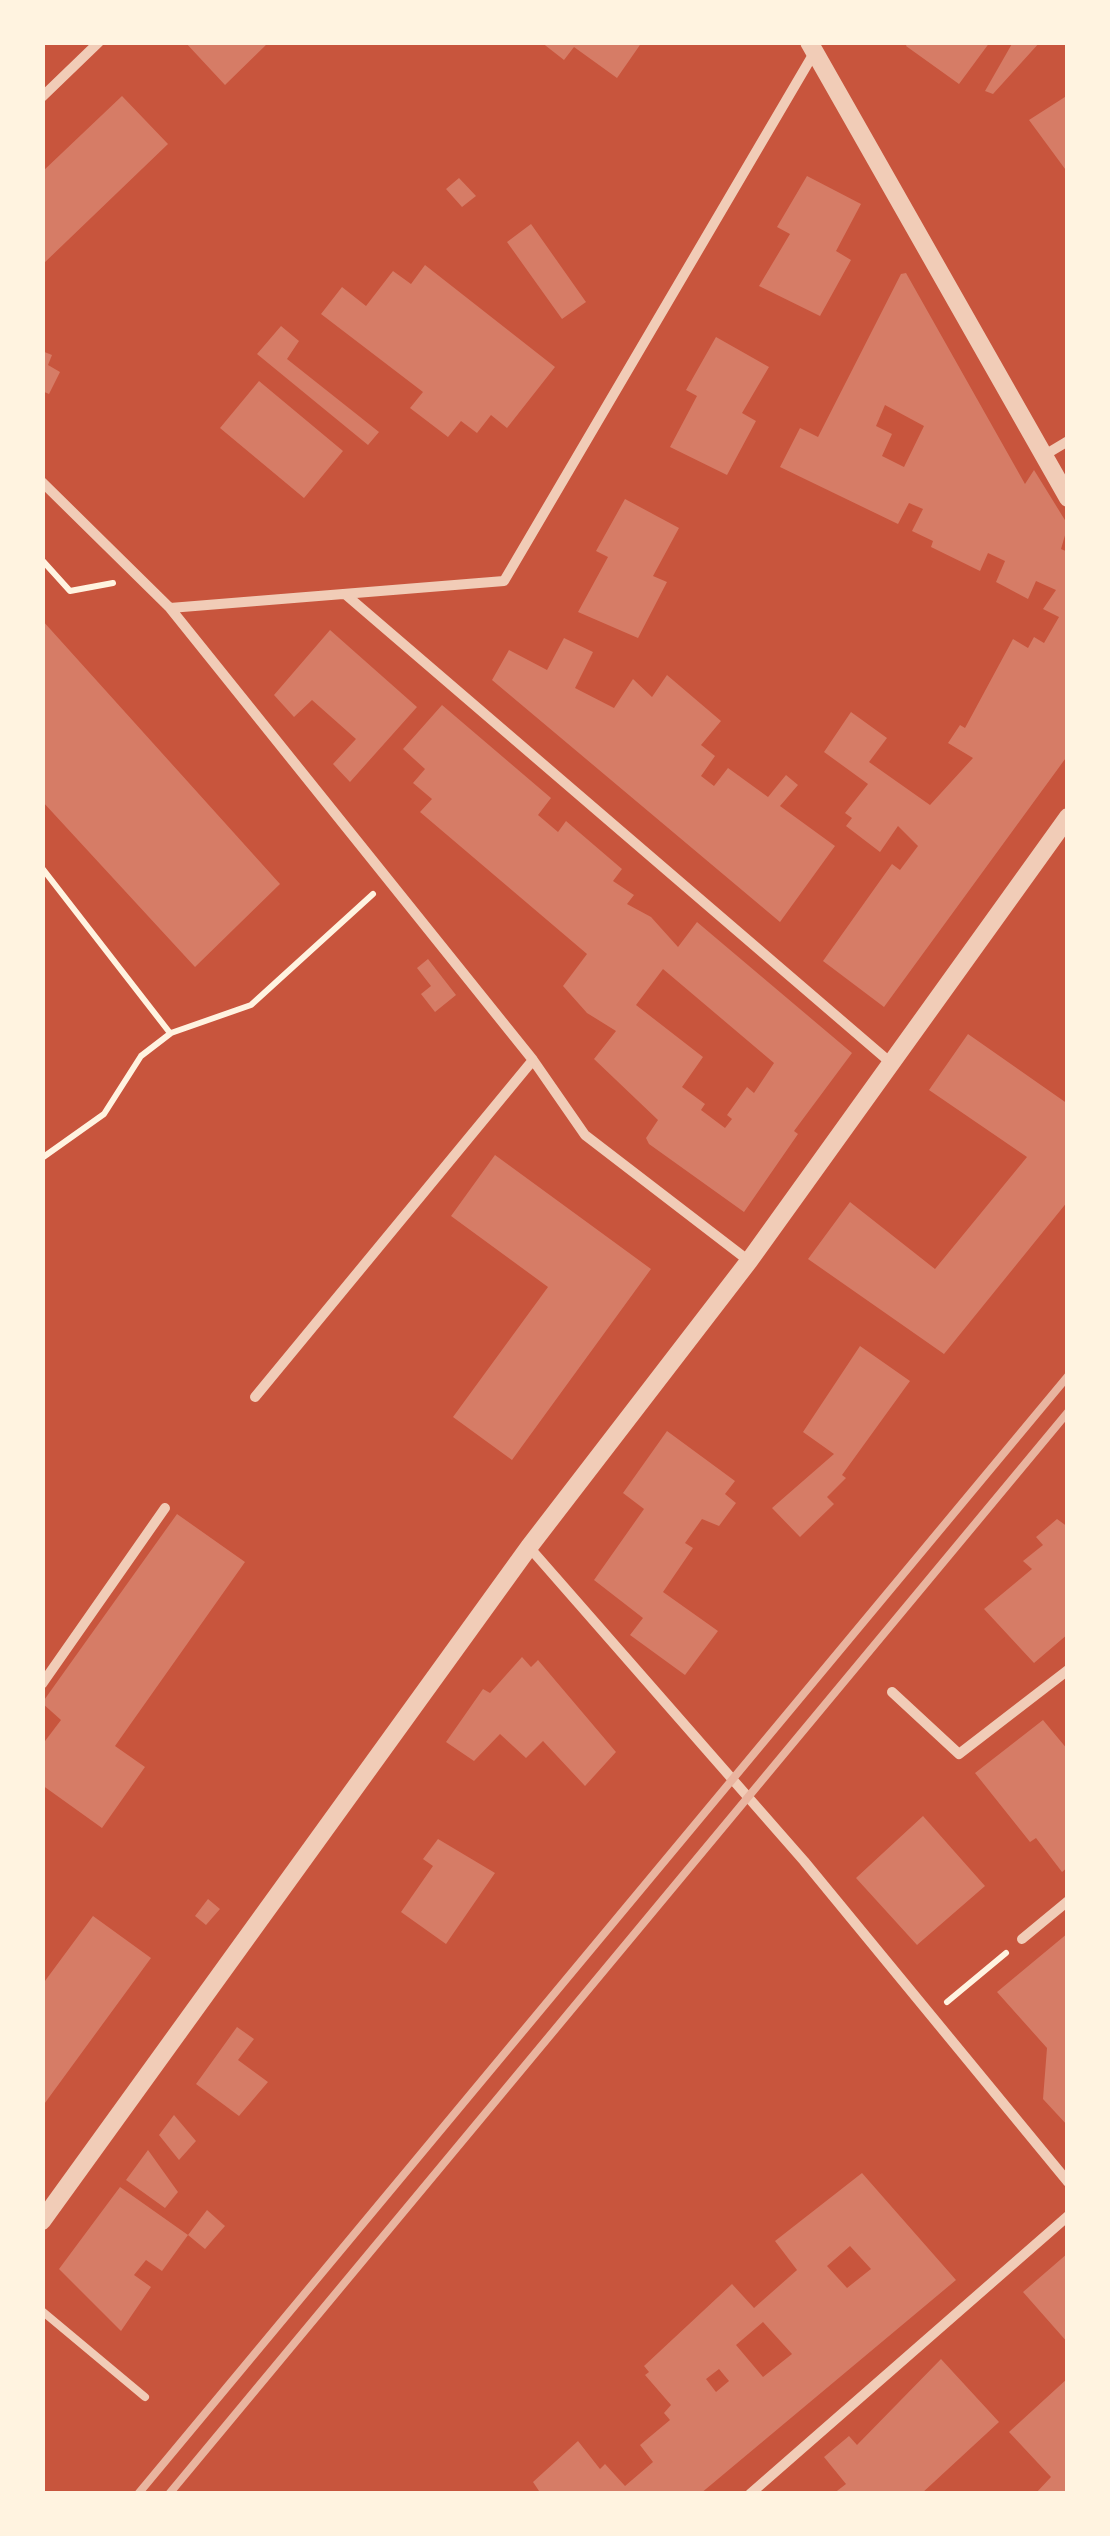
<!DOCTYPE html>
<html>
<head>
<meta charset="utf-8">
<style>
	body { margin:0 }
	#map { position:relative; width:1110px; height:2536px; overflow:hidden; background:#c8553d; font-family:Figtree,sans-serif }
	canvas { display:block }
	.frame { position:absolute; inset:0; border:45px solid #fff3e0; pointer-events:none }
</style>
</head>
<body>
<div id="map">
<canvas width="1110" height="2536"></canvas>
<div class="frame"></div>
</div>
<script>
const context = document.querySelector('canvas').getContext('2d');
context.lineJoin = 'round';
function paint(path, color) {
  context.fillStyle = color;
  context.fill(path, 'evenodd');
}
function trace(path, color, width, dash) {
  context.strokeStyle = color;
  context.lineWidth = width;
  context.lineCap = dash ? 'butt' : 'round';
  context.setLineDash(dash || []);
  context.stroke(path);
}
const building = new Path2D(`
	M185 42H269L225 85Z
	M541 42H642L617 78 574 47 564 60Z
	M908 42H990L959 84 906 46Z
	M1013 42H1040L993 94 985 91Z
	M1068 95V173L1029 120Z
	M122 96 168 144 42 265V172Z
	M807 176 861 204 836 251 851 260 820 316 759 286 790 234 777 227Z
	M459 178 476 196 462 207 446 189Z
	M531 224 586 302 562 319 507 242Z
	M425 265 555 367 507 428 491 415 477 433 461 421 448 437 410 408 423 392 321 314 342 287 366 306 393 271 411 284Z
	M906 273 1025 484 1034 470 1068 525 1061 549 1068 552V755L884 1007 823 961 892 864 900 870 918 846 898 826 880 852 846 826 852 818 845 813 868 784 824 752 851 712 887 738 869 762 930 805 973 758 948 743 960 725 965 728 1013 639 1028 648 1034 637 1044 643 1059 617 1043 609 1056 590 1036 581 1028 599 996 582 1005 561 988 553 980 571 931 547 933 541 912 531 923 509 909 503 898 524 780 467 800 428 818 437 901 274ZM885 405 924 426 904 467 882 456 892 434 876 426Z
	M281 326 299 341 287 359 379 432 368 445 257 354Z
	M716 337 769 367 742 413 756 421 727 475 670 447 697 396 686 390Z
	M42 351 52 355 48 365 60 372 49 394 42 391Z
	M259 381 343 451 304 498 220 428Z
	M625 499 679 528 653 576 667 582 638 638 578 612 608 557 596 551Z
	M42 620 280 884 195 967 42 801Z
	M330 630 417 707 350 782 333 764 356 739 312 700 294 717 274 695Z
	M564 638 593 652 575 688 614 708 633 679 652 697 667 675 721 721 701 745 715 756 701 776 714 786 728 768 768 797 786 775 798 785 780 806 835 846 780 922 492 680 509 650 547 670Z
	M442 705 551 798 538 815 558 832 566 821 622 869 613 881 634 895 627 904 651 917 678 947 697 922 852 1053 794 1131 798 1134 744 1212 649 1144 646 1138 658 1120 594 1059 616 1031 587 1013 563 986 587 954 420 812 432 799 413 783 425 769 403 749ZM663 969 774 1063 754 1093 747 1087 727 1115 732 1119 725 1128 701 1110 705 1104 682 1087 703 1057 636 1005Z
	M428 959 456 995 435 1012 421 994 431 986 417 968Z
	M968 1034 1068 1104V1201L944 1354 808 1259 850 1202 935 1269 1027 1157 929 1090Z
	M495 1155 651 1269 512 1460 453 1417 548 1287 451 1216Z
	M860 1346 910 1381 842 1475 846 1478 827 1497 834 1504 800 1537 772 1508 834 1454 803 1432Z
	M667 1431 735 1481 725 1494 736 1503 719 1526 702 1519 685 1543 693 1548 663 1592 718 1631 685 1675 630 1635 643 1618 594 1580 644 1509 623 1493Z
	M177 1514 245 1562 115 1746 145 1767 102 1828 42 1785V1745L61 1720 42 1703Z
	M1057 1519 1068 1527V1634L1034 1663 984 1609 1032 1569 1023 1561 1043 1545 1036 1537Z
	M522 1657 531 1667 538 1660 616 1752 585 1786 543 1741 526 1758 500 1734 474 1761 446 1742 483 1689 490 1693Z
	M1043 1720 1068 1750V1867L1062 1872 1036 1838 1030 1842 975 1773Z
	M923 1816 985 1886 917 1945 856 1878Z
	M438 1839 495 1873 446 1944 401 1912 433 1866 423 1859Z
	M208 1899 220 1909 206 1925 195 1916Z
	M93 1916 151 1958 42 2107V1985Z
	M1068 1933V2126L1043 2099 1047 2048 997 1992Z
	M237 2027 254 2039 238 2060 268 2082 239 2116 196 2084Z
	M174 2115 196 2141 179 2160 159 2135Z
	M148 2150 178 2192 165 2208 126 2180Z
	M862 2173 956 2280 700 2494H541L533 2482 578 2441 600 2469 605 2464 625 2486 653 2462 640 2445 670 2420 664 2413 671 2405 645 2375 649 2372 644 2366 732 2284 754 2308 797 2270 775 2241ZM850 2246 871 2269 847 2288 827 2266ZM763 2322 792 2354 763 2377 736 2345ZM719 2369 729 2381 716 2392 706 2379Z
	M120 2187 188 2235 162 2271 146 2260 134 2275 151 2287 121 2331 59 2269Z
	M207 2210 225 2226 205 2249 188 2235Z
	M1068 2253V2343L1023 2292Z
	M941 2359 999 2422 921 2494H833L846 2484 824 2457 849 2436 857 2445Z
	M1068 2378V2494H1035L1051 2477 1009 2432Z`);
const path = new Path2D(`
	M42 560 70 591 113 583
	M42 868 170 1033
	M42 1158 104 1114 141 1056 171 1033 251 1005 373 894
	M947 2002 1006 1953`);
const service = new Path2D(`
	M42 2311 145 2397`);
const minor = new Path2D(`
	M42 97 99 42
	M1043 456 1068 441
	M42 482 170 608 533 1060 585 1135 749 1261
	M345 594 891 1063
	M170 608 504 581 814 53
	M255 1397 533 1060
	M529 1547 804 1861 1068 2182
	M42 1684 165 1508
	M892 1692 959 1754 1068 1670
	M1022 1939 1068 1901
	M750 2494 1068 2216`);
const tertiary = new Path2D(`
	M809 42 1068 498
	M42 2221 529 1547 749 1261 1068 817`);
const rail = new Path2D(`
	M138 2494 1068 1376
	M169 2494 1068 1412`);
paint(building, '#d67c66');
trace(path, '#fff3e0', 6);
trace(service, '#f1ccb7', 8);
trace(minor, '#f1ccb7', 10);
trace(tertiary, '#f1ccb7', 18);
trace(rail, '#e9b49f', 8);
</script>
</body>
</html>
